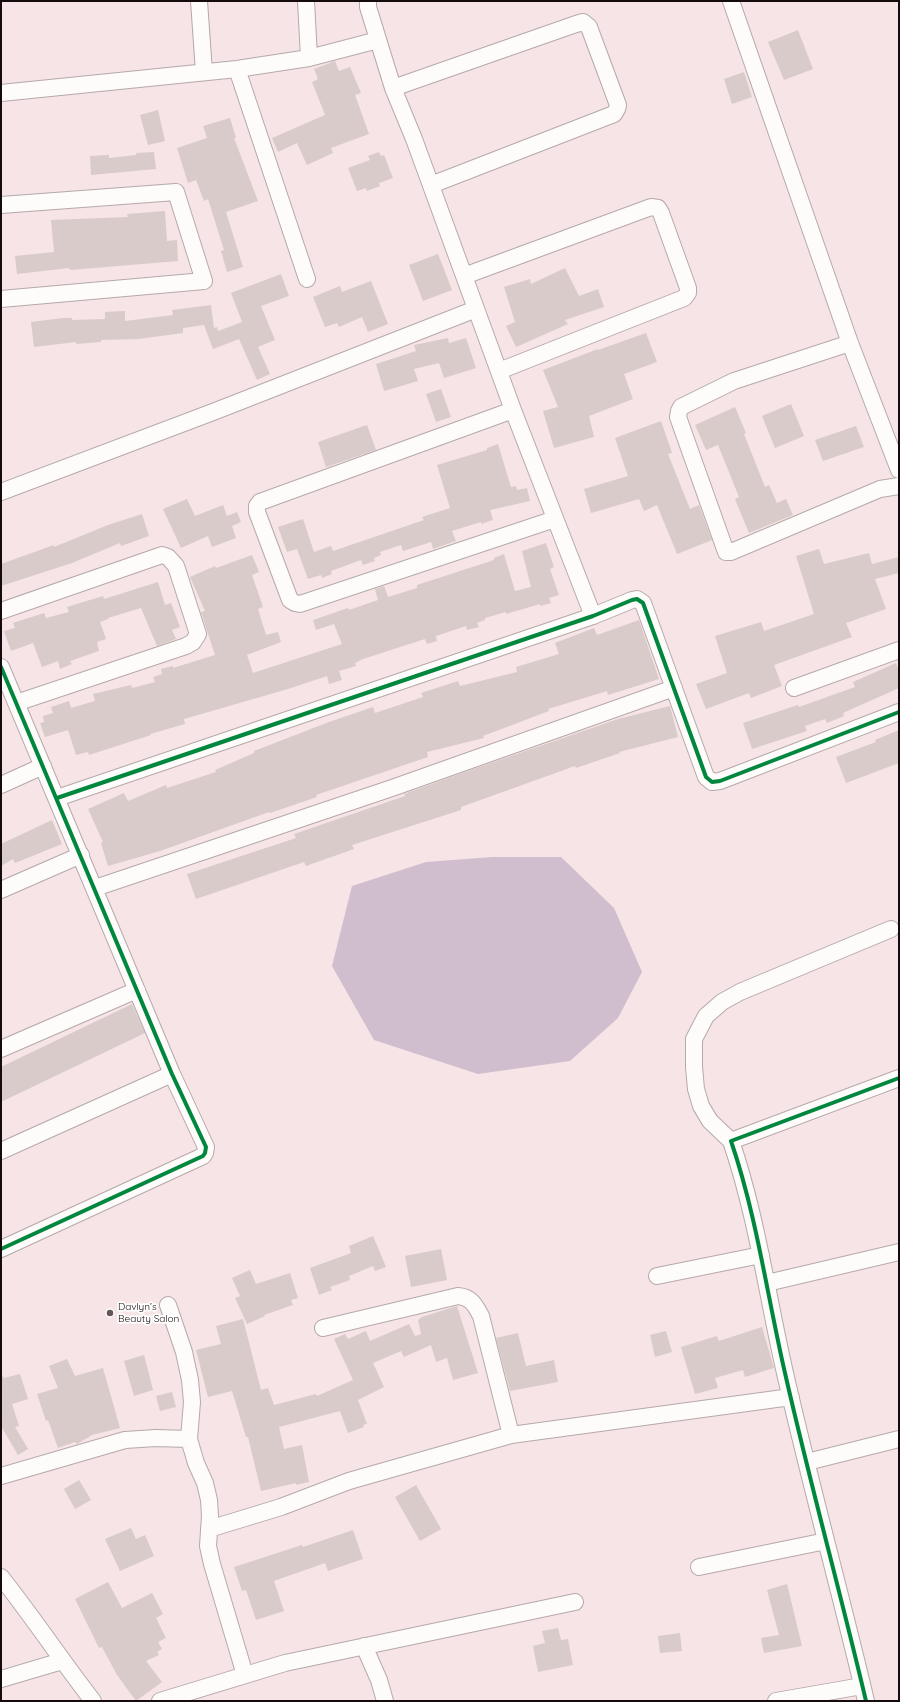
<!DOCTYPE html>
<html>
<head>
<meta charset="utf-8">
<style>
	body { margin:0 }
	#map { position:relative; width:900px; height:1702px; overflow:hidden; background:#f6e4e6; font-family:Quicksand,sans-serif }
	canvas { display:block }
	.frame { position:absolute; inset:0; border:2px solid #150a0c; pointer-events:none }
</style>
</head>
<body>
<div id="map">
<canvas width="900" height="1702"></canvas>
<div class="frame"></div>
</div>
<script>
const context = document.querySelector('canvas').getContext('2d');
context.lineJoin = 'round';
function paint(path, color) {
  context.fillStyle = color;
  context.fill(path, 'evenodd');
}
function trace(path, color, width, dash) {
  context.strokeStyle = color;
  context.lineWidth = width;
  context.lineCap = dash ? 'butt' : 'round';
  context.setLineDash(dash || []);
  context.stroke(path);
}
function write(font, color, halo, rows, align = 'center') {
  context.font = font + ' Quicksand,sans-serif';
  context.lineWidth = 3.5;
  context.setLineDash([]);
  context.textBaseline = 'middle';
  context.strokeStyle = halo;
  context.fillStyle = color;
  for (const [text, x, y, turn = 0] of rows) {
    context.save();
    context.translate(x, y);
    context.rotate((+turn || 0) * Math.PI / 180);
    context.textAlign = isNaN(turn) ? turn : align;
    if (halo) context.strokeText(text, 0, 0);
    context.fillText(text, 0, 0);
    context.restore();
  }
}
const water = new Path2D(`
	M493 857H561L614 908 642 972 618 1018 570 1061 478 1074 374 1040 332 966 352 886 426 862Z`);
const building = new Path2D(`
	M798 30 813 69 784 80 768 42Z
	M335 61 339 71 350 67 361 93 355 95 369 134 331 148 333 153 307 165 297 143 278 152 272 138 325 115 312 82 318 79 314 69Z
	M744 72 752 97 732 104 724 79Z
	M158 110 165 141 148 145 140 115Z
	M230 118 236 138H234L258 201 226 212 243 267 227 272 221 251 224 250 208 199 204 201 196 180 188 183 177 148 207 138 203 126Z
	M154 152 156 169 91 175 90 156 109 155V158L136 155V153Z
	M379 152 381 156 384 155 393 178 379 183 380 186 367 191 366 188 357 191 348 168 370 160 368 156Z
	M165 211 167 241 177 240 178 261 70 270 69 268 17 274 15 256 54 252 51 220 128 217 127 214Z
	M438 254 452 290 423 301 409 265Z
	M565 268 579 296 598 289 604 307 565 320 568 324 516 347 506 326 515 322 504 287 530 279 531 284Z
	M281 274 289 296 261 306 275 340 258 347 270 374 257 380 239 339 213 349 204 325 183 328V333L139 339 101 340V342L76 344V342L34 347 31 322 63 318H72V320L105 319V312L125 311V321L173 315 172 310 211 305 214 328 217 327 218 331 242 322 231 293Z
	M371 281 388 324 368 332 362 317 339 327 337 323 325 327 313 297 340 286 342 292Z
	M646 333 657 362 624 374 633 399 589 416 594 437 554 448 543 411 558 407 543 370 598 349V350Z
	M448 338 449 343 466 338 476 368 444 378 439 363 414 369 418 381 384 391 376 364 416 351 414 345Z
	M441 389 451 417 436 422 426 394Z
	M791 404 804 436 775 448 762 416Z
	M735 407 746 433 744 434 765 487 769 485 777 503 786 499 793 515 749 533 735 499 739 497 718 445 706 450 695 425Z
	M661 421 672 453 668 454 690 509 699 505 712 540 677 554 657 505 644 511 639 499 591 513 584 489 628 476 615 438Z
	M367 425 376 450 326 467 318 442Z
	M856 426 864 447 823 461 815 440Z
	M498 444 511 487 516 486 517 490 527 488 530 501 490 510 493 520 481 524V522L452 531 456 541 433 549 431 542 403 551 401 545 380 552 381 555 374 558 375 561 363 565 361 560 331 571 332 574 322 578 321 575 308 579 297 549 287 552 278 527 303 519 314 552 331 546 333 551 424 520 422 517 450 508 437 465 487 450V448Z
	M187 499 195 516 223 505 227 516 237 512 241 522 232 526 236 538 212 547 208 536 181 548 163 509Z
	M142 514 149 536 121 546 120 543 72 563 1 586V564L54 545V547L108 525Z
	M546 543 554 567 550 569 559 595 549 598 551 603 540 606V604L506 614V612L485 618V620L477 623 479 627 467 630 466 626 436 636 437 641 427 644 425 639 363 659 355 663 356 666 339 671 342 680 329 684 327 676 288 689 184 719 185 724 150 734 151 735 89 755 88 752 76 755 68 730 45 737 40 723 44 722 43 716 53 713 51 707 69 701 71 708 95 701 93 694 131 685 132 688 155 682 153 677 162 674 161 669 173 666V668L215 655 201 612 205 611 190 577 215 566 216 568 252 555 259 572 252 575 263 607 258 609 266 635 278 632 281 642 247 655 253 673 342 644 334 624 316 630 313 620 348 608 349 610 378 600 375 589 384 586 388 597 417 588V585L494 560V558L504 554 515 591 531 587 522 551Z
	M819 549 824 564 869 553 872 564 899 557V573L875 579 886 609 846 623 852 637 774 665 782 686 751 698 749 693 706 709 696 684 727 673 715 636 761 622 764 631 814 614 796 556Z
	M158 582 165 605 171 603 180 627 172 630 176 639 157 646 141 608 108 618V619L100 622 106 639 97 642 99 651 70 661 72 664 60 669 58 661 42 667 33 643 11 651 4 631 15 628 13 623 44 613 46 618 69 612 67 607 103 596 104 599Z
	M639 620 659 679 608 695 607 691 548 709 549 711 483 736 484 738 427 752 428 757 316 795 317 797 270 813 269 812 160 851 108 866 101 843 103 842 88 809 124 793 128 801 166 785 167 788 216 772 215 770 254 753V751L329 722 373 707 375 713 423 697 421 693 458 681 460 686 517 672 516 667 559 654 555 643 594 628 597 635Z
	M896 663 899 671V688L843 713 844 716 827 723 825 719 805 726 807 731 752 749 743 723 798 705 799 707 855 687 853 682Z
	M670 706 678 737 619 752 620 753 576 768 575 766 461 807V810L352 845 354 849 306 866 304 862 196 899 187 874 296 838 294 834 405 796 404 794 462 773 618 719Z
	M899 730V763L846 783 836 757 876 742 875 740Z
	M52 820 62 844 15 863 13 859 1 866V844Z
	M132 1004 145 1033 1 1102V1067Z
	M373 1236 386 1267 375 1271 373 1266 349 1276 350 1280 330 1287 332 1290 319 1295 310 1268 351 1253 349 1246Z
	M441 1249 447 1280 411 1287 405 1256Z
	M250 1270 256 1284 290 1273 298 1298 291 1300 293 1305 264 1315 265 1316 247 1324 235 1298 240 1296 232 1278Z
	M457 1306 478 1373 453 1380 447 1358 436 1362 431 1345 404 1357 401 1351 373 1363 384 1387 358 1400 367 1424 363 1425 364 1427 348 1433 340 1411 279 1427 284 1449 302 1445 309 1482 296 1485V1483L261 1491 248 1437H246L232 1391 208 1397 196 1350 221 1344 216 1326 243 1319 261 1390 268 1388 274 1405 316 1394 317 1396 353 1380 334 1339 345 1334 348 1339 366 1331 370 1341 409 1324 415 1336 421 1334 418 1320 422 1317Z
	M762 1327 774 1368 745 1377 743 1370 715 1378 718 1388 695 1394 681 1347 717 1336 719 1341Z
	M666 1331 672 1352 655 1357 650 1335Z
	M518 1333 526 1366 554 1360 558 1382 510 1391 496 1338Z
	M144 1355 153 1390 134 1396 124 1361Z
	M67 1359 75 1376 103 1368 120 1428 92 1435 77 1444 75 1442 58 1448 48 1420 46 1421 37 1394 58 1388 49 1366Z
	M20 1374 28 1399 12 1404 19 1426 15 1427 28 1449 18 1455 1 1426V1377L3 1376 7 1387 4 1378Z
	M172 1392 176 1407 160 1411 156 1396Z
	M79 1480 91 1500 75 1509 64 1489Z
	M416 1485 441 1529 420 1541 395 1497Z
	M131 1528 136 1539 145 1535 154 1556 120 1571 105 1539Z
	M353 1530 363 1559 328 1571 325 1563 274 1581 284 1611 256 1620 246 1590 242 1591 234 1567 302 1545 303 1547Z
	M108 1582 122 1608 152 1593 163 1614 156 1618 166 1638 158 1642 162 1649 157 1652 159 1655 146 1661 162 1682 136 1701 117 1675 102 1647 99 1648 75 1599Z
	M787 1584 802 1646 764 1653 761 1638 779 1635 767 1590Z
	M558 1628 561 1640 568 1639 573 1665 538 1672 533 1646 545 1643 542 1631Z
	M680 1633 682 1651 660 1653 658 1636Z`);
const minor = new Path2D(`
	M199 1 204 72
	M306 1 309 58
	M368 1V7L393 88 414 139 513 410 593 616
	M731 1 850 343 899 470
	M237 69 307 279
	M393 88 576 24 583 22 589 27 618 105 617 109 614 114 431 185
	M1 93 237 69 309 58 378 40
	M1 205 176 192 204 281 1 299
	M464 276 651 207 658 208 661 213 688 288V293L684 298 499 371
	M850 343 734 381 681 407 679 411 678 417 726 552H731L880 489 899 486
	M513 410 260 502 257 506V512L290 600 295 603 300 604 555 519
	M1 492 213 412 476 309
	M1 611 162 555 168 557 176 566 198 634 193 642 186 646 16 703
	M1 667 172 1074 206 1147 205 1153 203 1156 1 1249
	M794 688 899 650
	M1 785 43 766
	M57 798 593 616 632 600 637 599 643 603 706 777 712 782 720 781 899 712
	M95 888 392 788 674 688
	M1 890 81 855
	M1 1049 137 990
	M731 1141 710 1121 701 1106 696 1089 694 1067V1039L706 1016 722 1002 740 992 891 929
	M1 1151 172 1074
	M657 1276 761 1255
	M767 1283 899 1252
	M168 1305 184 1352 190 1380 192 1402 189 1439 196 1463 205 1483 209 1500 210 1516 208 1546 212 1564 245 1675
	M323 1328 458 1296C471 1297 475 1305 481 1316L511 1435
	M807 1462 899 1439
	M1 1476 125 1440 156 1438 189 1439
	M209 1529 281 1507 349 1481 511 1435 791 1397
	M699 1567 826 1541
	M1 1577C33 1617 61 1660 93 1701
	M364 1646 379 1680 385 1701
	M1 1679 62 1661
	M160 1701 285 1663 575 1602
	M776 1701 862 1686
	M866 1701C840 1591 810 1483 785 1373 767 1295 757 1217 731 1141L899 1078`);
const cycleway = new Path2D(`
	M1 667 172 1074 206 1147 205 1153 203 1156 1 1249
	M57 798 593 616 632 600 637 599 643 603 706 777 712 782 720 781 899 712
	M866 1701C840 1591 810 1483 785 1373 767 1295 757 1217 731 1141L899 1078`);
const markers = [
	[110,1313,4,"#645658"]
];
const poiNames = [
	["Davlyn’s",118,1307],
	["Beauty Salon",118,1319]
];
paint(water, '#d0bdce');
paint(building, '#d9cbca');
trace(minor, '#b6a9aa', 18);
trace(minor, '#fefbfb', 16);
trace(cycleway, '#00873e', 4);
for (const [x, y, r, color] of markers) {
  const dot = new Path2D();
  dot.arc(x, y, r, 0, 2 * Math.PI);
  context.fillStyle = color;
  context.fill(dot);
  trace(dot, '#fff', 1.5);
}
write('10px', '#150a0c', '#fff', poiNames, 'left');
</script>
</body>
</html>
